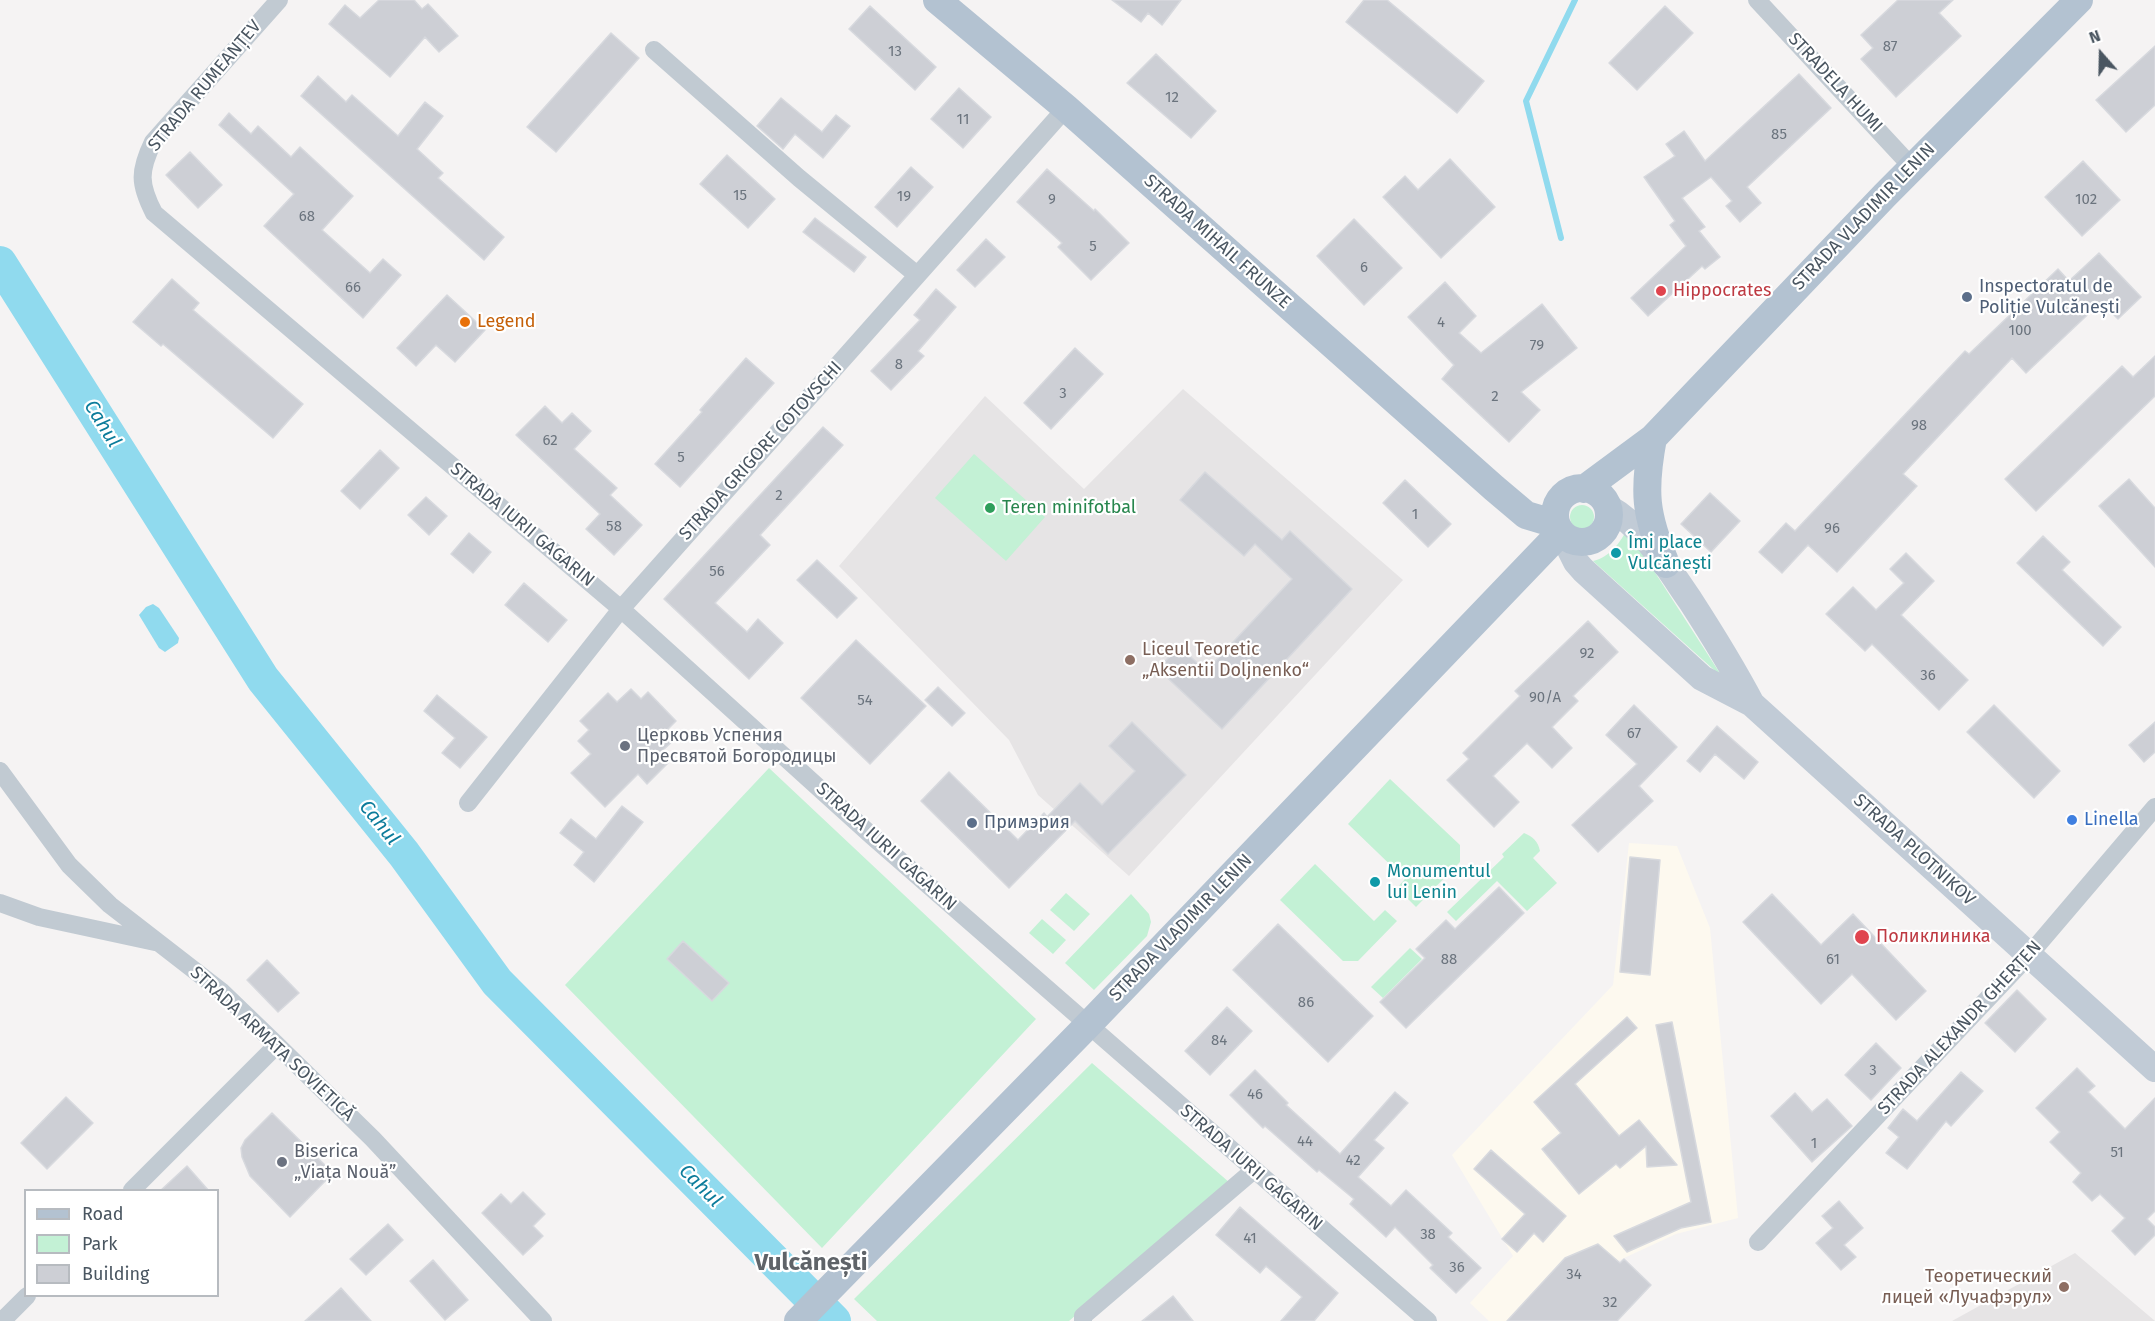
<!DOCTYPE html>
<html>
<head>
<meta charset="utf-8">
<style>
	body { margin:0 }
	#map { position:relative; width:2155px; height:1321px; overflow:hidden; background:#f5f3f3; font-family:"Fira Sans",sans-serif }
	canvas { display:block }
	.legend { position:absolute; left:24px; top:1189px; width:195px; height:108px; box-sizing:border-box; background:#fff; border:2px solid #b7bbc0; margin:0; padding:8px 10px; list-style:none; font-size:18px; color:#4a5661 }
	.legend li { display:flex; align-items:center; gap:12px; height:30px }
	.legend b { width:30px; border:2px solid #b7bbc0 }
	.north { position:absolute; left:2071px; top:24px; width:60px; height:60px; -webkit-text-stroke:4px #fff; paint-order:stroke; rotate:340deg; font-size:16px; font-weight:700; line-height:24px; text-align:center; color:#4a5661 }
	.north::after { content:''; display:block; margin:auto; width:21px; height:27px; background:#4a5661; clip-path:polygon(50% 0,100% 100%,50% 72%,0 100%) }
</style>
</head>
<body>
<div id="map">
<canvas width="2155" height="1321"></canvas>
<ul class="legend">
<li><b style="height:8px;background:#b3c2d1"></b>Road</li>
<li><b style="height:16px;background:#c3f1d5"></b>Park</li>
<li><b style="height:16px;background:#cdcfd5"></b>Building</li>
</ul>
<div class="north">N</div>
</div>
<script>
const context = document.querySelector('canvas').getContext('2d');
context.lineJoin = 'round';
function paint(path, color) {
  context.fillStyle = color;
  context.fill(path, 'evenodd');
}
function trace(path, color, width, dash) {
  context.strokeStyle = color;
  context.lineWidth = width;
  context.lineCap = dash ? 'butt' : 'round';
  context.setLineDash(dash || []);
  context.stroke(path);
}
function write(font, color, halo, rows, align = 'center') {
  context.font = font + ' "Fira Sans",sans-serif';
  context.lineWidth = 4.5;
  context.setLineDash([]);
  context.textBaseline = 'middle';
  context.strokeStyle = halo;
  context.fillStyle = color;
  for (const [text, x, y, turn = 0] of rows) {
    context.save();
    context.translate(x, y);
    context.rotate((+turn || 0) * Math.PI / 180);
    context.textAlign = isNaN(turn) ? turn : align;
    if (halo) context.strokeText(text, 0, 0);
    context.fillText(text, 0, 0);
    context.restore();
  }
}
const commercial = new Path2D(`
	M1629 843 1677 846 1710 928 1738 1218 1676 1234 1583 1277 1538 1321H1489L1470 1303 1513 1256 1452 1155 1613 985Z`);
const education = new Path2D(`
	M1183 389 1403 580 1129 876 1038 795 1009 740 839 566 985 396 1084 489Z
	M2075 1253 2155 1321H1952Z`);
const green = new Path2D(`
	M974 454 1045 517 1006 561 935 498Z
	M1570 517a12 12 0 1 1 24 0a12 12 0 1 1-24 0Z
	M1627 529 1723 678 1593 561C1609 558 1621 542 1627 529Z
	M769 768 1036 1019 822 1248 565 985Z
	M1390 779 1460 845V862L1416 907 1397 888 1405 879 1348 824Z
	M1524 833C1533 837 1538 841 1540 851L1533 858 1557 883 1527 911 1497 881 1456 921 1447 912 1504 857 1502 854Z
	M1315 864 1374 921 1385 910 1397 921 1358 961H1343L1280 900Z
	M1066 893 1090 914 1074 931 1050 910Z
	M1131 894 1149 914 1151 922 1147 936 1094 990 1065 963Z
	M1042 919 1066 940 1053 954 1029 933Z
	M1410 948 1422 959 1383 998 1371 987Z
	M1092 1063 1230 1183 1069 1321H877L854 1299Z`);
const water = new Path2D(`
	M153 604 159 608 179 638 178 643 165 652 159 648 139 615 146 607Z`);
const stream = new Path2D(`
	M1561 238 1526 101 1575 0`);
const river = new Path2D(`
	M0 263 263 679 404 854 497 982 834 1321`);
const building = new Path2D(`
	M379 0H414L422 9 428 4 458 36 439 52 425 37 390 77 329 24 345 5 360 18Z
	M1112 0H1181L1162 25 1148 13 1141 22Z
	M1364 0H1387L1484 81 1457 113 1346 22Z
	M1898 0H1953L1939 13 1961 36 1896 97 1861 59 1873 48 1861 35Z
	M870 6 936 67 915 90 849 29Z
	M1665 6 1693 33 1637 90 1609 63Z
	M611 33 639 58 556 152 527 127Z
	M2155 46V105L2126 132 2096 100Z
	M1156 54 1216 111 1191 138 1127 83Z
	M1799 74 1831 108 1747 187 1761 203 1740 222 1726 206 1732 201 1711 177 1682 198 1705 227 1699 231 1720 257 1705 269 1702 266 1648 316 1631 298 1686 246 1670 225 1675 221 1644 177 1675 156 1666 144 1684 131 1705 161Z
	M318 76 346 102 352 95 398 136 425 102 443 116 417 149 443 173 438 178 504 237 484 260 301 96Z
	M959 88 991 117 963 148 931 119Z
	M781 98 822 132 836 115 850 126 823 158 795 134 783 149 757 126Z
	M229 113 251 134 258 126 291 157 300 147 353 196 322 230 370 273 383 259 401 275 363 318 264 226 294 194 219 125Z
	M190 152 222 185 198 208 166 175Z
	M727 155 775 199 748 228 700 184Z
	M1450 159 1495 207 1441 258 1383 197 1405 176 1418 190Z
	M2083 161 2120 200 2082 236 2045 197Z
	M911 167 933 187 897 227 875 207Z
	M1047 169 1094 211 1095 209 1129 243 1091 280 1058 247 1062 243 1017 202Z
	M815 218 866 257 854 272 803 232Z
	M1354 219 1402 268 1364 305 1317 256Z
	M986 239 1005 257 975 287 957 270Z
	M2099 253 2141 297 2118 319 2101 302 2026 373 2012 358 1903 474 1917 486 1837 572 1808 545 1782 573 1759 552 1786 523 1795 531 1965 351 1969 354 2058 269 2069 281Z
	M172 279 199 303 193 310 303 404 273 438 163 344 161 346 133 322Z
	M1445 282 1476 316 1459 333 1481 353 1542 304 1577 348 1521 392 1540 410 1509 442 1442 379 1454 365 1408 317Z
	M936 289 956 307 918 351 924 356 891 390 871 371 920 320 914 315Z
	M447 295 485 330 455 362 436 345 416 366 397 348Z
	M1075 348 1103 374 1051 429 1024 403Z
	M2155 356V396L2036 511 2005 479 2122 366 2133 377Z
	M746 358 774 383 680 487 655 464 702 412 700 410Z
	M545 406 562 423 572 413 591 431 574 449 617 488 610 495 642 525 614 555 586 529 600 514 516 435Z
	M823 427 843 445 760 535 770 545 715 603 747 632 758 619 783 643 749 679 664 599Z
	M380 450 399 468 360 509 341 491Z
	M1205 472 1282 540 1290 531 1352 589 1222 729 1158 669 1179 646 1206 671 1292 579 1255 544 1244 556 1180 500Z
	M2129 479 2155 508V567L2099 506Z
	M1405 480 1451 524 1428 547 1383 503Z
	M1710 493 1740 521 1711 552 1681 524Z
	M426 497 447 516 429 535 408 515Z
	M469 533 491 552 473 573 451 554Z
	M2043 536 2070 562 2062 570 2121 627 2103 646 2017 563Z
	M1906 553 1934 581 1901 615 1968 680 1939 710 1872 644 1865 651 1826 614 1853 587 1876 610 1904 583 1890 569Z
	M817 560 857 598 837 618 797 580Z
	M524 583 567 620 548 642 505 605Z
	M1588 621 1618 652 1573 696 1578 701 1552 727 1572 748 1552 768 1527 743 1493 776 1519 802 1494 827 1447 780 1469 759 1463 753 1520 696 1515 691Z
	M856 640 926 706 870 764 801 698Z
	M938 687 965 713 952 726 925 700Z
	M631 689 641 699 648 692 676 721 665 732 674 740 663 750 672 759 647 784 638 774 605 807 571 773 591 754 578 741 589 730 580 721 608 693 617 702Z
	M437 695 487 737 460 768 442 753 455 738 424 711Z
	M1634 705 1677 747 1639 786 1653 801 1598 852 1572 825 1637 764 1606 735Z
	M1994 705 2060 771 2034 798 1967 732Z
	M1132 722 1186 775 1108 854 1075 821 1009 888 921 801 949 772 1018 840 1044 813 1047 817 1080 783 1102 805 1135 771 1109 746Z
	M2155 722V752L2144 762 2129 745Z
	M1717 726 1758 762 1744 779 1715 754 1700 772 1687 761Z
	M622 806 643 822 594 882 574 865 584 852 560 833 571 819 596 839Z
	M1630 857 1660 860 1650 975 1620 972Z
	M1499 887 1524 913 1406 1028 1380 1002 1425 958 1416 949 1446 920 1455 929Z
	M1772 894 1821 945 1853 914 1926 991 1896 1020 1852 974 1821 1004 1743 922Z
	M1278 924 1373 1016 1328 1062 1233 970Z
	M683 941 729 983 712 1001 667 959Z
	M267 960 299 993 278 1012 247 980Z
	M2017 990 2046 1019 2015 1052 1985 1023Z
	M1227 1007 1252 1031 1210 1075 1185 1051Z
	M1627 1017 1637 1028 1575 1084 1619 1136 1639 1120 1677 1165 1647 1167 1646 1146 1620 1168 1616 1164 1579 1194 1542 1149 1561 1133 1534 1102Z
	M1672 1022 1711 1222 1681 1228 1627 1252 1614 1236 1691 1202 1656 1025Z
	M1876 1043 1901 1068 1871 1100 1845 1075Z
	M2077 1068 2095 1086 2088 1092 2125 1129 2155 1098V1211L2147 1219 2155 1227V1235L2135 1255 2112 1231 2125 1218 2100 1194 2092 1201 2073 1182 2081 1173 2050 1142 2060 1132 2036 1108Z
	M1255 1070 1288 1103 1286 1105 1340 1154 1395 1092 1408 1103 1374 1140 1384 1148 1358 1177 1391 1206 1406 1190 1452 1233 1448 1237 1481 1268 1456 1293 1430 1268 1433 1265 1395 1227 1386 1237 1350 1204 1354 1199 1319 1170 1317 1172 1265 1126 1263 1128 1230 1095Z
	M1961 1072 1983 1091 1951 1126 1946 1121 1907 1169 1886 1153 1899 1137 1888 1128 1903 1109 1917 1121Z
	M1795 1093 1812 1112 1827 1099 1852 1126 1812 1162 1771 1116Z
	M66 1097 93 1123 47 1169 21 1143Z
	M272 1113 333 1173 290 1217 250 1176 242 1157 241 1148 245 1140Z
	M1491 1150 1566 1216 1543 1242 1534 1233 1517 1252 1502 1239 1525 1214 1474 1169Z
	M187 1166 209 1191H160Z
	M523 1192 545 1214 533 1226 543 1236 523 1255 482 1213 501 1194 511 1204Z
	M1839 1201 1863 1228 1844 1245 1856 1257 1841 1270 1816 1243 1833 1228 1822 1216Z
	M1240 1207 1338 1293 1314 1321H1281L1302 1297 1266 1266 1260 1273 1216 1235Z
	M388 1224 403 1240 366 1275 350 1259Z
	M1598 1244 1620 1263 1624 1259 1651 1285 1617 1321H1507L1565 1258Z
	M433 1260 468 1300 445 1320 410 1281Z
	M341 1288 371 1321H305Z
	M1173 1296 1193 1321H1142Z`);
const street = new Path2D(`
	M279 0 153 142C139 171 139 184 154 213L621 609 872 836 1428 1321
	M1757 0 1912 167
	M654 50 799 178 917 275
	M0 771 69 865 110 905 221 991 277 1045 373 1139 543 1321
	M468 803 621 609 1066 108
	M0 903 39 917 155 942
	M132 1190 277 1045
	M1758 1242 2029 955 2155 807
	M2 1321 27 1296
	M1083 1321V1316L1254 1170`);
const secondary = new Path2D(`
	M1608 507C1644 527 1667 567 1690 600 1712 634 1733 668 1752 704
	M1561 532 1576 562 1583 570 1702 678 1752 704 2155 1069`);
const primary = new Path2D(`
	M937 0 1066 108 1494 488 1526 515 1556 524
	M1653 438C1643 491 1645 515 1666 564
	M1555 515a27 27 0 1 1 54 0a27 27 0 1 1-54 0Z
	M1584 489 1653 438 1885 195 2079 0
	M798 1321 1088 1025 1561 532`);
const markers = [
	[1661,291,6,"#e0444e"],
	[1967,297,6,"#5c6f8a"],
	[465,322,6,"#e8710a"],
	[990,508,6,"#2e9e5b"],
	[1616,553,6,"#0f9aa8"],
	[1130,660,6,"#8d6e63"],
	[625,746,6,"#6b7280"],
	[2072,820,6,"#3f7fe0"],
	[972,823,6,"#5c6f8a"],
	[1375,882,6,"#0f9aa8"],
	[1862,937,8,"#e0444e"],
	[282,1162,6,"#6b7280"],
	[2064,1287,6,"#8d6e63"]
];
const numberNames = [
	["87",1890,47],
	["13",895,52],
	["12",1172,98],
	["11",963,120],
	["85",1779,135],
	["15",740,196],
	["19",904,197],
	["9",1052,200],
	["102",2086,200],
	["68",307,217],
	["5",1093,247],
	["6",1364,268],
	["66",353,288],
	["4",1441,323],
	["100",2020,331],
	["79",1537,346],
	["8",899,365],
	["3",1063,394],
	["2",1495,397],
	["98",1919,426],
	["62",550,441],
	["5",681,458],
	["2",779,496],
	["1",1415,515],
	["58",614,527],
	["96",1832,529],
	["56",717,572],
	["92",1587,654],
	["36",1928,676],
	["90/A",1545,698],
	["54",865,701],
	["67",1634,734],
	["88",1449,960],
	["61",1833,960],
	["86",1306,1003],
	["84",1219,1041],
	["3",1873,1071],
	["46",1255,1095],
	["44",1305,1142],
	["1",1814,1144],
	["51",2117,1153],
	["42",1353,1161],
	["38",1428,1235],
	["41",1250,1239],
	["36",1457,1268],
	["34",1574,1275],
	["32",1610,1303]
];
const streetNames = [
	["STRADELA HUMI",1835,83,47],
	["STRADA RUMEANȚEV",205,86,-50],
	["STRADA VLADIMIR LENIN",1864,217,-46],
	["STRADA MIHAIL FRUNZE",1217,242,42],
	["STRADA GRIGORE COTOVSCHI",761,451,-48],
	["STRADA IURII GAGARIN",522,525,40],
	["STRADA IURII GAGARIN",886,847,42],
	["STRADA PLOTNIKOV",1914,850,42],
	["STRADA VLADIMIR LENIN",1181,928,-46],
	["STRADA ALEXANDR GHERȚEN",1960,1028,-47],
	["STRADA ARMATA SOVIETICĂ",272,1044,43],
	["STRADA IURII GAGARIN",1251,1168,41]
];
const serviceNames = [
	["Inspectoratul de",1979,287],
	["Poliție Vulcănești",1979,308],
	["Примэрия",984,823]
];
const healthNames = [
	["Hippocrates",1673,291],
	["Поликлиника",1876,937]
];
const foodNames = [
	["Legend",477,322]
];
const leisureNames = [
	["Teren minifotbal",1002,508]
];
const cultureNames = [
	["Îmi place",1628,543],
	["Vulcănești",1628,564],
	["Monumentul",1387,872],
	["lui Lenin",1387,893]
];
const educationNames = [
	["Liceul Teoretic",1142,650],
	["„Aksentii Doljnenko“",1142,671],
	["Теоретический",2052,1277,"right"],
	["лицей «Лучафэрул»",2052,1298,"right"]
];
const worshipNames = [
	["Церковь Успения",637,736],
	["Пресвятой Богородицы",637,757],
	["Biserica",294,1152],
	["„Viața Nouă”",294,1173]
];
const shopNames = [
	["Linella",2084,820]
];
const waterNames = [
	["Cahul",102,424,58],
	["Cahul",379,823,51],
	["Cahul",700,1186,45]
];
const districtNames = [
	["Vulcănești",811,1263]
];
paint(commercial, '#fdf9ef');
paint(education, '#e6e4e5');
paint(green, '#c3f1d5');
paint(water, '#90daee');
trace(stream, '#90daee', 6);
trace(river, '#90daee', 34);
paint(building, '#cdcfd5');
trace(building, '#d7d9de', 1.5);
trace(street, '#c1cad2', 18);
trace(secondary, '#c1cbd6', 26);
trace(primary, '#b3c2d1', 28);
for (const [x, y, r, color] of markers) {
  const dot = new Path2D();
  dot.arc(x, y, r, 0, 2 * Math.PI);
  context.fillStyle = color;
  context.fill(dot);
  trace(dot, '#fff', 2);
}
write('15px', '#6b747e', null, numberNames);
write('18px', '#4a5661', '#fff', streetNames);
write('18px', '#4e5e75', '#fff', serviceNames, 'left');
write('18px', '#be3a42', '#fff', healthNames, 'left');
write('18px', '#c56008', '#fff', foodNames, 'left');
write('18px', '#27864d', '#fff', leisureNames, 'left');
write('18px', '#0d838f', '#fff', cultureNames, 'left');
write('18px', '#785e54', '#fff', educationNames, 'left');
write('18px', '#5b616d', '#fff', worshipNames, 'left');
write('18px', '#366cbe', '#fff', shopNames, 'left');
write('italic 20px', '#0c7c9b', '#fff', waterNames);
write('bold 24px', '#5f6368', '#fff', districtNames);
</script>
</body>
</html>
